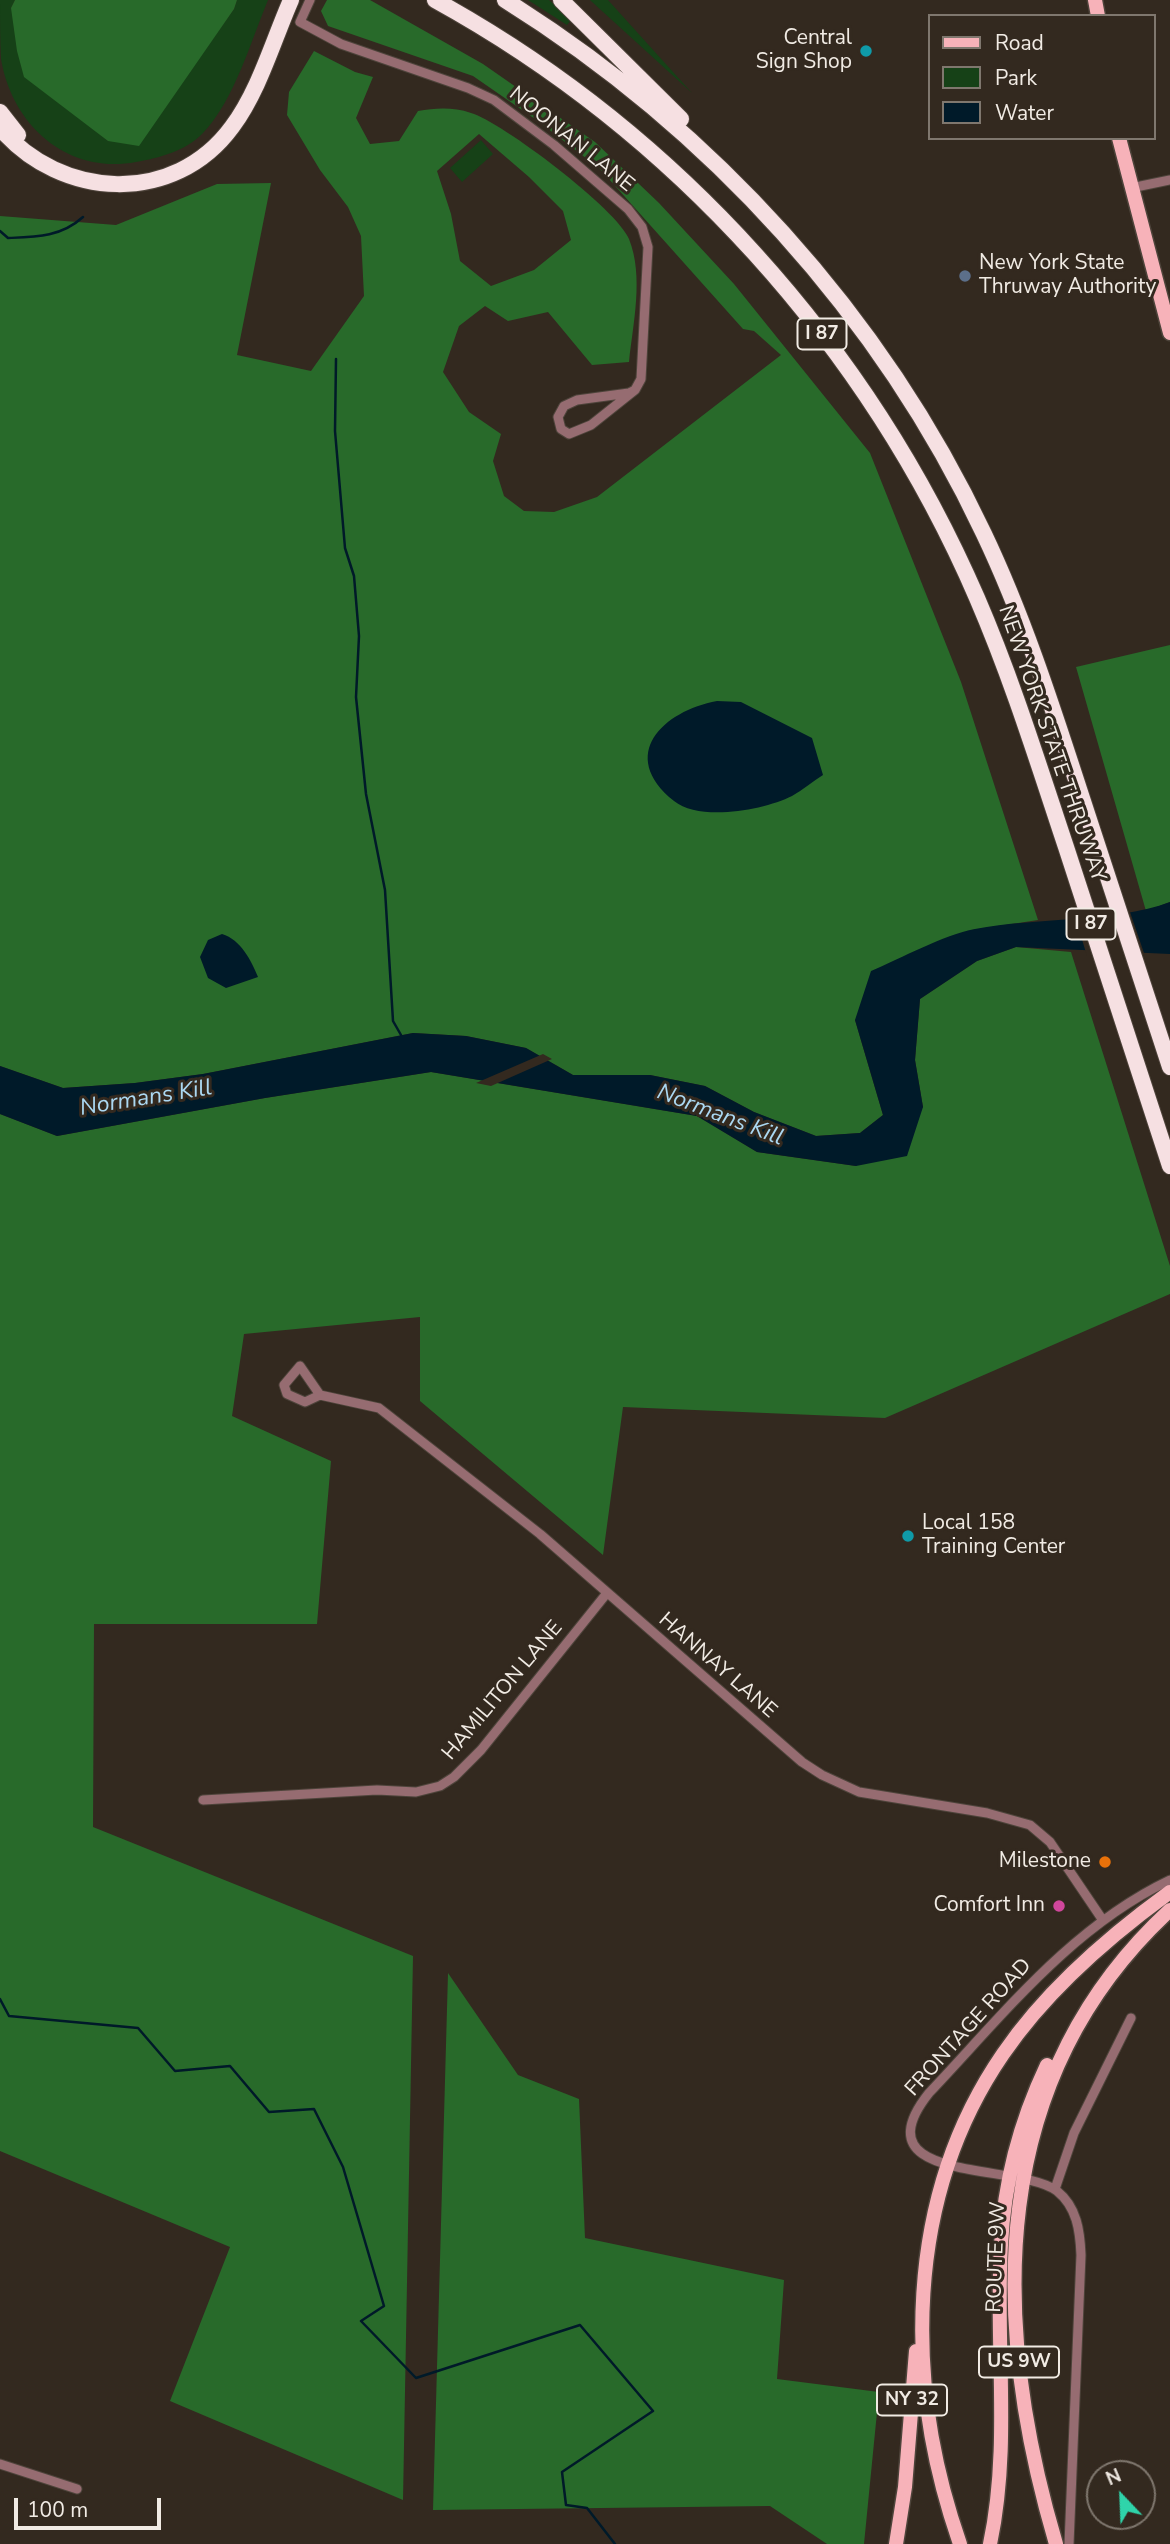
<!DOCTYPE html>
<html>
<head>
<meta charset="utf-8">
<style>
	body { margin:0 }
	#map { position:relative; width:1170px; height:2544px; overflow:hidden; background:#33291f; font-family:"Nunito Sans",sans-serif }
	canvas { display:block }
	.legend { position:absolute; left:928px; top:14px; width:228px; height:126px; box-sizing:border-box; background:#33291f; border:2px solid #7f776e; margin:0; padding:9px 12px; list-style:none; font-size:21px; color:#f1ebe4 }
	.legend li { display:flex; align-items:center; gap:14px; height:35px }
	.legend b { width:35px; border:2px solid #7f776e }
	.north { position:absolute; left:1086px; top:2460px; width:70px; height:70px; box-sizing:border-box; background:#33291f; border:2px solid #7f776e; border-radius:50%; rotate:337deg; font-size:19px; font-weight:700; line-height:28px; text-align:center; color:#f1ebe4 }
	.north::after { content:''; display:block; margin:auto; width:24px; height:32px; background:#2fd4aa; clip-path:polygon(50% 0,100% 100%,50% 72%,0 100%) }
	.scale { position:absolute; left:14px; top:2498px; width:147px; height:32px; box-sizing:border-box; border:4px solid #f1ebe4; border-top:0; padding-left:9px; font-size:21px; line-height:24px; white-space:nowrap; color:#f1ebe4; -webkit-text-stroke:5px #33291f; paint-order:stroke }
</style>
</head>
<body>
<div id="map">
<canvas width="1170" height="2544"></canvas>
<ul class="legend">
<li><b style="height:9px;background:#f7b2b9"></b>Road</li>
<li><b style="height:19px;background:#164117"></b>Park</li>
<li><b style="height:19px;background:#001a29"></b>Water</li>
</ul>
<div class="north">N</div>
<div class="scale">100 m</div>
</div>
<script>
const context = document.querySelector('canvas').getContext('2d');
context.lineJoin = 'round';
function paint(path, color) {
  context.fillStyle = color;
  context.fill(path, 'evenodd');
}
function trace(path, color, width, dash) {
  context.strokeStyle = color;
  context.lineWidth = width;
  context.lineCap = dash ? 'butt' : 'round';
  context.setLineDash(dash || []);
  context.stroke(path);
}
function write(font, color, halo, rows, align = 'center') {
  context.font = font + ' "Nunito Sans",sans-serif';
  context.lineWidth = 6;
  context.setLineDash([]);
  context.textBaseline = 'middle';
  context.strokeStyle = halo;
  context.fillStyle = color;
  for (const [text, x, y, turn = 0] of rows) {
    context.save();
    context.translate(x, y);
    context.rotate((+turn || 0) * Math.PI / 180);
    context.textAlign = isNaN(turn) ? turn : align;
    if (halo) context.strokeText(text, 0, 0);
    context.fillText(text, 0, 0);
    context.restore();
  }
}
const green = new Path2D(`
	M0 0H15L11 8 81 118 108 141 198 59 234 9 237 0H268C251 41 234 101 203 133 186 151 159 158 136 162 67 175 12 125 1 59 0 40 0 19 0 0Z
	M528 0H549L571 20 567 25Z
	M590 0H608L692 93 591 1Z
	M481 140 493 154 462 182 450 168Z`);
const forest = new Path2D(`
	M15 0H237L234 9 139 146 108 141 24 77 17 51 11 8Z
	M327 0H370L483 64 595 142 659 203 734 284 870 453 961 682 1038 920 972 930 855 1020 883 1115 860 1133 816 1136 754 1112 705 1086 650 1075H573L526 1048 466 1036 413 1033 203 1074 135 1083 63 1088 0 1066V216L116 225 217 184 271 183 237 355 311 371 364 296 361 236 348 207 320 170 287 115 289 92 314 51 355 72 373 77 356 118 370 144 399 141 418 111C436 108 453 107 471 113 502 122 618 210 629 239 644 277 633 323 629 362L592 365 548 312 508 321 485 306 459 326 443 372 469 412 501 434 493 461 504 496 524 511 554 512 597 497 781 355 754 331 743 329 600 169 538 121 473 76 328 26 321 11ZM479 134 529 177 563 211 571 240 534 270 491 286 460 261 451 214 437 171Z
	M1170 645V902L1146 911 1076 667Z
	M1016 947 1071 952 1170 1266V1294L885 1418 623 1407 603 1555 420 1401V1317L244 1334 232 1416 331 1461 317 1624H94L93 1827 413 1956 403 2500 170 2401 230 2247 0 2151V1114L57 1136 265 1098 431 1072 697 1116 757 1152 856 1166 923 1107 915 1060 920 999 977 961Z
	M448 1973 518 2075 579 2099 585 2238 784 2280 777 2379 879 2392 864 2544H827L770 2506 433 2510Z`);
const water = new Path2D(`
	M717 701 741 702 812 738 823 775C813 781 803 790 792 796 764 810 700 822 674 801 617 755 663 711 717 701Z
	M1170 902V954L1016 947 977 961 920 999 915 1060 923 1107 907 1156 856 1166 757 1152 697 1116 431 1072 265 1098 57 1136 0 1114V1066L63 1088 135 1083 203 1074 413 1033 466 1036 526 1048 573 1075H650L705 1086 754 1112 816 1136 860 1133 883 1115 855 1020 871 971C902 958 943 935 975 929 1037 917 1113 923 1170 902Z
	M222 934C241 940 251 960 258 977L226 988 208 978 200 957 208 940Z`);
const pier = new Path2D(`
	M1129 909 1145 956H1087L1074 913Z
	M543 1054 552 1059 491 1086 476 1083Z`);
const stream = new Path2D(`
	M0 231 8 238C36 237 61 237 83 217
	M336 359 335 431 345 548 354 576 359 636 356 697 366 794 385 890 393 1021 401 1035
	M0 1999 9 2016 138 2028 175 2071 230 2066 269 2112 314 2109 343 2167 384 2306 361 2321 416 2378 580 2325 653 2411 562 2472 566 2505 587 2508 615 2544`);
const minor = new Path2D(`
	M310 0 300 22 341 44 468 88 494 100 554 145 628 209 642 227 648 247 641 379 635 390 629 393 577 400 564 406 558 417 561 429 569 434 591 425 635 390
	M1131 188 1170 180
	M320 1395 300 1366 284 1385 287 1394 305 1402 320 1395 379 1408 540 1534 802 1762 822 1775 859 1792 987 1813 1030 1825 1050 1842 1102 1919
	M203 1800 377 1790 416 1792 440 1786 454 1777 481 1750 607 1593
	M1055 2189 1074 2133 1131 2018
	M0 2464 77 2489
	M1069 2544 1081 2255C1080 2231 1077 2207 1057 2191 1019 2162 856 2185 929 2093 1003 2015 1071 1927 1170 1880`);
const primary = new Path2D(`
	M1095 0 1098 16
	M1119 138 1170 333
	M896 2544 905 2487 916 2351
	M960 2544C904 2384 904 2198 1003 2054 1046 1991 1108 1937 1170 1892
	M990 2544C1011 2446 995 2345 1001 2245 1004 2182 1020 2122 1047 2065
	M1056 2544C990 2320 986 2080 1170 1910`);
const motorway = new Path2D(`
	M435 0C675 132 868 346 977 598 1012 679 1038 763 1066 847 1101 953 1135 1060 1170 1166
	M505 0C710 128 881 315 984 534 1023 616 1051 703 1079 789 1109 882 1140 974 1170 1067
	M561 0 681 119
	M0 112 18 135
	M0 128C61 200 174 206 232 127 259 91 273 41 291 0`);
const markers = [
	[866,51,7,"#0f9aa8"],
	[965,276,7,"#5c6f8a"],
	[908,1536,7,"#0f9aa8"],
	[1105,1862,7,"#e8710a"],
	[1059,1906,7,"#d1479c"]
];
const shields = [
	[822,334,49],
	[1091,924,49],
	[1019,2362,80],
	[912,2400,70]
];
const shieldNames = [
	["I 87",822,334],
	["I 87",1091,924],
	["US 9W",1019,2362],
	["NY 32",912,2400]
];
const poiNames = [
	["Central",852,39],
	["Sign Shop",852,63],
	["New York State",979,264,"left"],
	["Thruway Authority",979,288,"left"],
	["Local 158",922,1524,"left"],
	["Training Center",922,1548,"left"],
	["Milestone",1091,1862],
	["Comfort Inn",1045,1906]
];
const streetNames = [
	["NOONAN LANE",571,140,39],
	["NEW YORK STATE THRUWAY",1051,744,71],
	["HANNAY LANE",717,1666,41],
	["HAMILITON LANE",503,1691,-50],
	["FRONTAGE ROAD",969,2028,-48],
	["ROUTE 9W",997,2257,-88]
];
const waterNames = [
	["Normans Kill",146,1099,-9],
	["Normans Kill",720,1116,21]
];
paint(green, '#164117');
paint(forest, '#286a2a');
paint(water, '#001a29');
paint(pier, '#33291f');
trace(stream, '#001a29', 2.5);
trace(minor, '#4e443b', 11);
trace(primary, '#4e443b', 17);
trace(motorway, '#4e443b', 18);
trace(minor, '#966c71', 9);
trace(primary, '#f7b2b9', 14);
trace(motorway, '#f6e0e2', 16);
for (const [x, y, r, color] of markers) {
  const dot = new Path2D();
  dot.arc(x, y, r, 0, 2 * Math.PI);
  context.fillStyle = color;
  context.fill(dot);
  trace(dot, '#33291f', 2.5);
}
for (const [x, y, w] of shields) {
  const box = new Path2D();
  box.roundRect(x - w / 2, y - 15.5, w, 31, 5);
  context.fillStyle = '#33291f';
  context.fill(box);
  trace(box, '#f1ebe4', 2);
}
write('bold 19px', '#f1ebe4', null, shieldNames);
write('21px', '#f1ebe4', '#33291f', poiNames, 'right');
write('21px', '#f1ebe4', '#33291f', streetNames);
write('italic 23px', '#abd8f2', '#33291f', waterNames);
</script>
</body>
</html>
